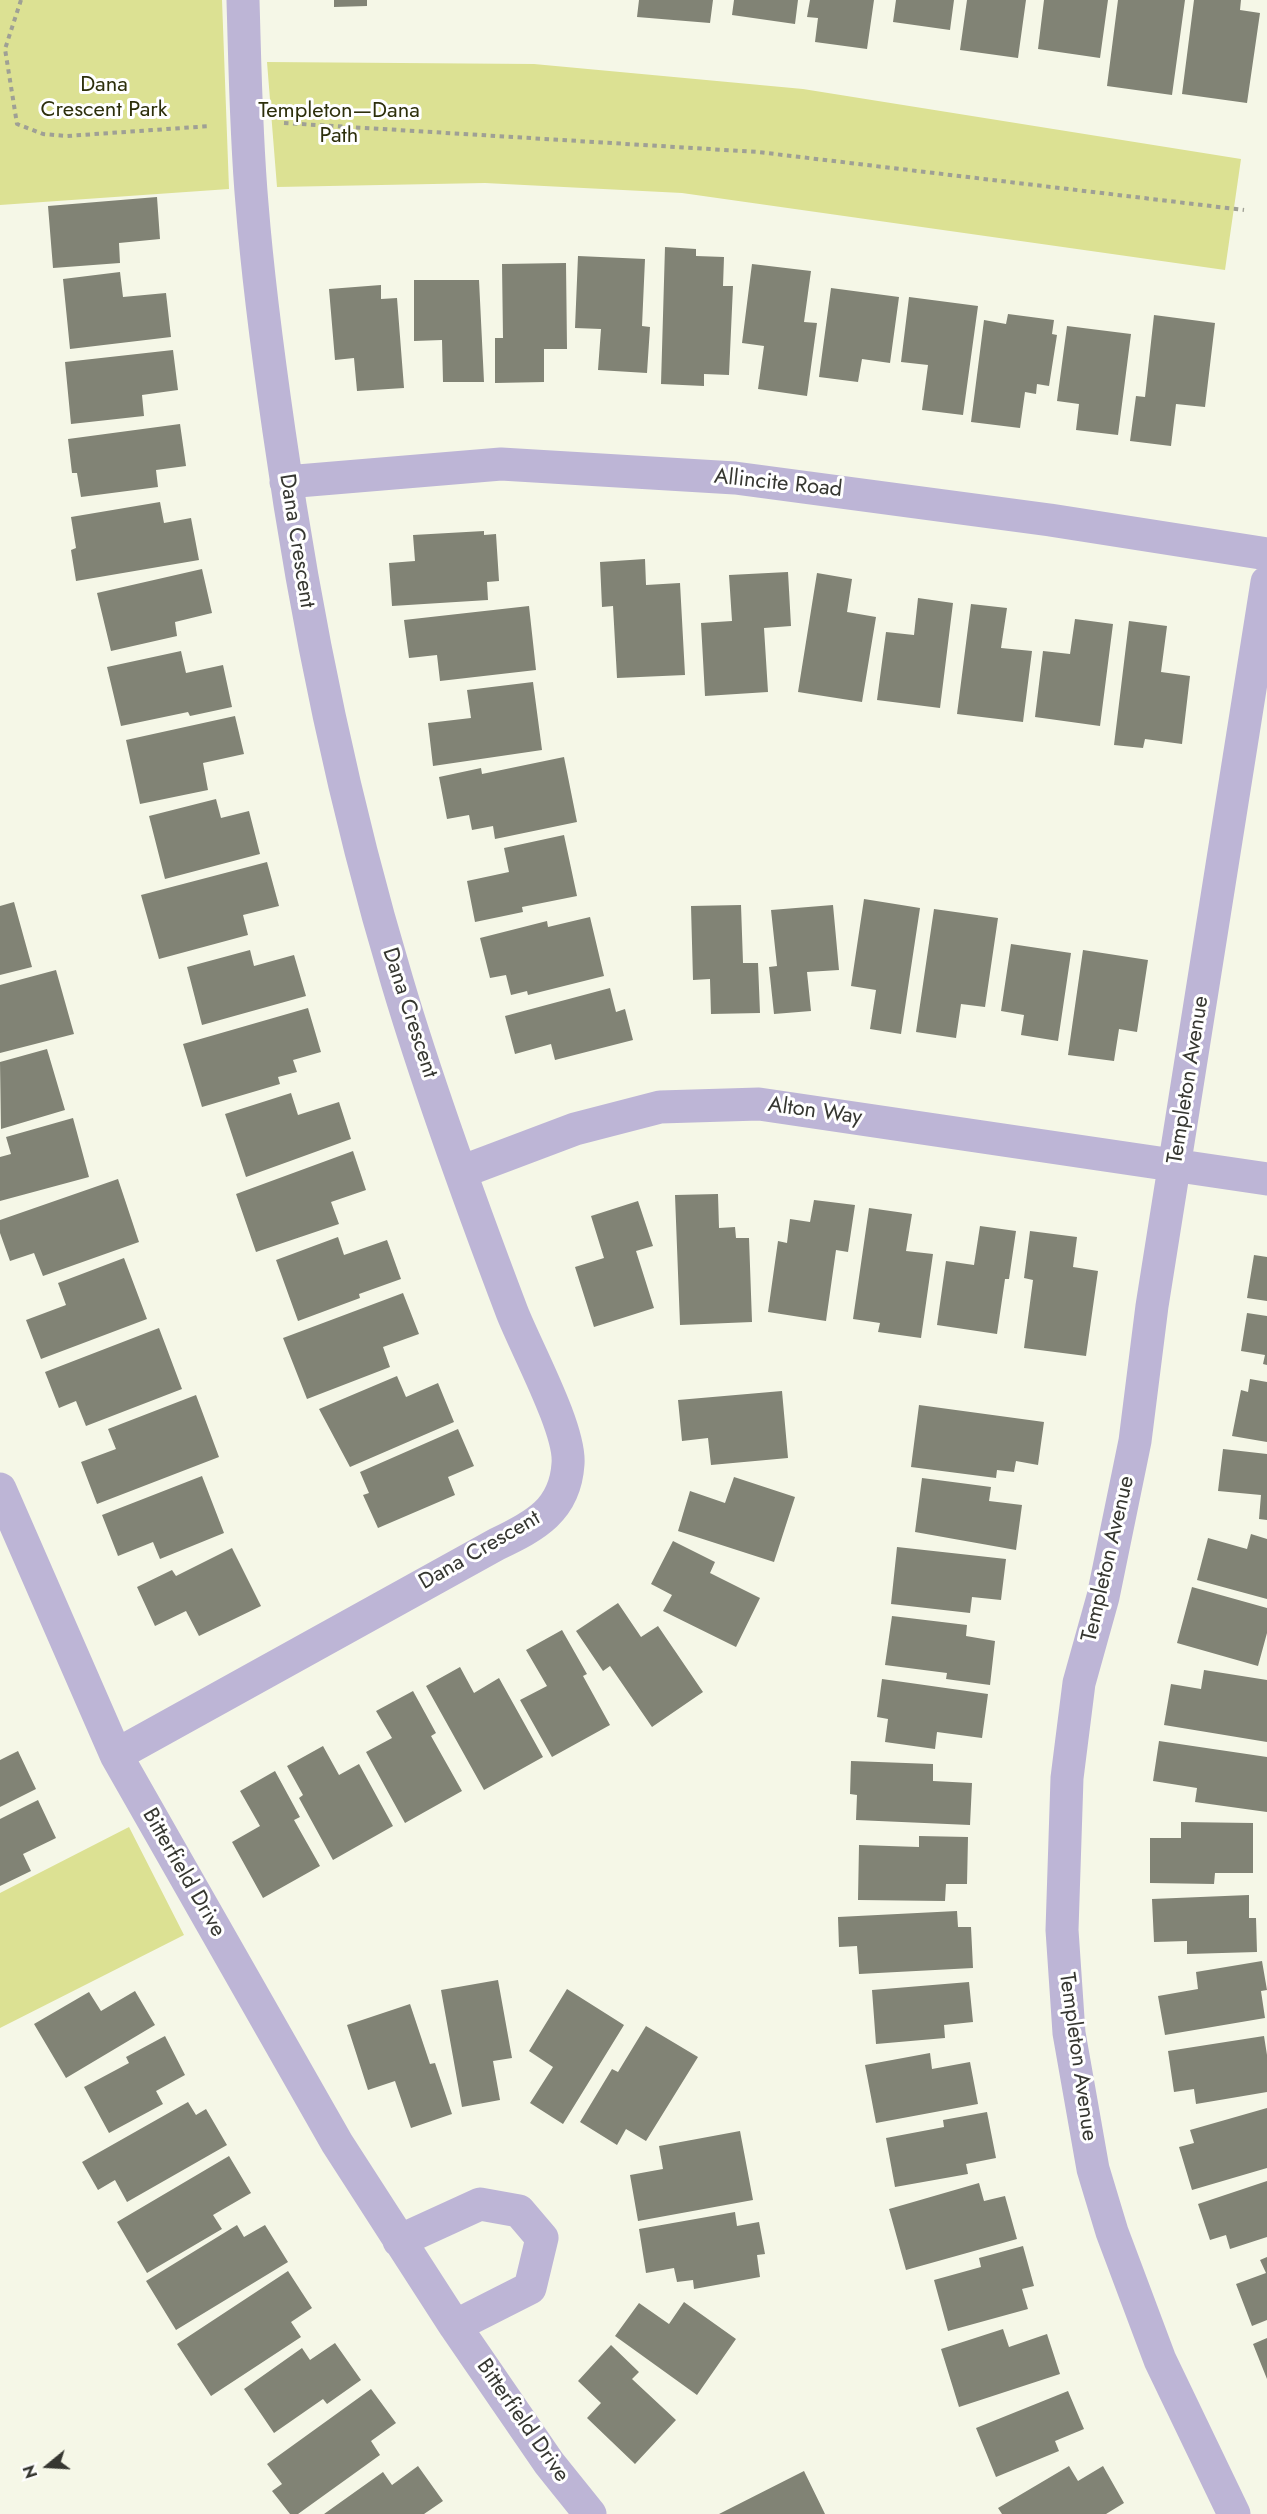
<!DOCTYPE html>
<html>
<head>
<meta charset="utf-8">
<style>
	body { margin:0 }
	#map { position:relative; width:1267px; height:2514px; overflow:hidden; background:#f5f7e7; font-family:Jost,sans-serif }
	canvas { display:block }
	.north { position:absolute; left:18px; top:2436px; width:60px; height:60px; -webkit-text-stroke:4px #fff; paint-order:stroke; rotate:252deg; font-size:16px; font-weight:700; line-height:24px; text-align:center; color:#363731 }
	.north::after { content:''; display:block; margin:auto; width:21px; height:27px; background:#363731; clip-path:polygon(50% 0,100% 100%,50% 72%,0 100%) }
</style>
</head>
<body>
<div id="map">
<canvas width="1267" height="2514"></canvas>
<div class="north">N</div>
</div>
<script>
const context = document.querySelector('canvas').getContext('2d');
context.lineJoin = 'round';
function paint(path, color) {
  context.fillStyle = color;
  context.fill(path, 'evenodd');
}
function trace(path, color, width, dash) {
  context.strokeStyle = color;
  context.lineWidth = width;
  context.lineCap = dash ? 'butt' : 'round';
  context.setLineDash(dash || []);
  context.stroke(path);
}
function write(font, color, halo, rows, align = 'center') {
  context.font = font + ' Jost,sans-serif';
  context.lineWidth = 6;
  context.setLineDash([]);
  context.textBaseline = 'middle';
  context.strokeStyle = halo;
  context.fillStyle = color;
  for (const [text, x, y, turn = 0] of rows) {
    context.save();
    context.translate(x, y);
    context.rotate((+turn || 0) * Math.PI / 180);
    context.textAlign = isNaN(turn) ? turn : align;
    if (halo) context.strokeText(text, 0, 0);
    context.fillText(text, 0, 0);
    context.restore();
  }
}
const green = new Path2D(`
	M0 0H222L229 189 0 205Z
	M267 62 534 64 803 89 1241 159 1225 270 682 193 485 183 277 187Z
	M129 1827 184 1935 0 2028V1893Z`);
const building = new Path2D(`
	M334 0H367V6L334 7Z
	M639 0H713L710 23 637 17Z
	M734 0H798L795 24 732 15Z
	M810 0H874L867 49 815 42 818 18 807 17Z
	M896 0H954L950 30 893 22Z
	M967 0H1026L1018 58 960 50Z
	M1044 0H1108L1100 58 1038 49Z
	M1118 0H1185L1172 95 1107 86Z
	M1194 0H1241L1240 10 1260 13 1247 103 1182 94Z
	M157 197 160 239 119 243 120 263 53 268 48 206Z
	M665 247 696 249V256L724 257 723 286H733L729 375 704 374V386L661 384Z
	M578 256 645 259 642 326 650 327 647 373 598 370 601 329 575 328Z
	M566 263 567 349H544V382L495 383V338H503L502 264Z
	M752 264 811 271 804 322 817 323 807 396 758 389 764 346 742 343Z
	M120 272 123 297 166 293 171 337 70 349 63 279Z
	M414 280H479L484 382H443L442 340 414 341Z
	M381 285V299L397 298 404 388 357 391 354 358 335 360 329 289Z
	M831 288 899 297 890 363 862 359 858 382 819 377Z
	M909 297 978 306 963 415 922 410 928 365 901 362Z
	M1008 314 1054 320 1052 334 1057 335 1049 386 1037 384 1036 394 1025 392 1020 428 971 422 984 320 1006 324Z
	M1154 315 1215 323 1205 407 1176 404 1171 446 1130 441 1136 396 1145 397Z
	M1067 326 1131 334 1118 435 1076 430 1079 404 1057 401Z
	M173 350 178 390 142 395 144 416 71 424 65 362Z
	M180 424 186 466 156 470 158 487 81 497 77 473H72L68 439Z
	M160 502 164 523 191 518 199 560 76 581 71 550 76 548 71 517Z
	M484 531V535L496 534 499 581 487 582 488 600 392 606 389 563 415 561 413 535Z
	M645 559 646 585 680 583 685 675 617 678 613 606 602 607 600 562Z
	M202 569 212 613 175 622 177 636 111 651 97 593Z
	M788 572 791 626 764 628 768 692 705 696 701 623 732 621 729 575Z
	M817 573 852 579 847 612 876 617 862 702 798 692Z
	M918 598 953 603 940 708 877 700 886 632 914 635Z
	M971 604 1007 608 1001 648 1032 651 1023 722 957 714Z
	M529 606 536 670 440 681 437 655 409 658 404 620Z
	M1075 619 1113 624 1100 726 1035 717 1043 651 1070 654Z
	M1129 621 1167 626 1161 672 1190 676 1182 744 1145 739 1143 748 1114 745Z
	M181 651 186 673 223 665 232 707 190 716 188 712 121 726 107 667Z
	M533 682 542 750 433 766 428 723 471 718 467 690Z
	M235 716 244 754 203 763 208 790 140 804 126 740Z
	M564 757 577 822 495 839 493 826 472 830 469 815 447 819 439 777 481 768 482 774Z
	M216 799 221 818 249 811 260 854 165 879 149 816Z
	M564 835 577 896 522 907 523 912 475 922 467 881 509 872 504 848Z
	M267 862 279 906 243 915 248 935 159 959 141 895Z
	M864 899 920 908 901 1034 870 1029 876 990 851 986Z
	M14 902 32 967 0 975V906Z
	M741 905 743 963H758L760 1013 711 1014 710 979 693 980 691 906Z
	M833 905 839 970 807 972 811 1011 774 1014 769 967 777 966 771 910Z
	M934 909 998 918 985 1007 961 1004 956 1038 916 1032Z
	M590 917 604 976 528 995 527 991 511 995 506 975 490 978 480 938 547 921 548 927Z
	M1011 944 1071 953 1058 1041 1021 1035 1024 1015 1001 1011Z
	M250 950 254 966 294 955 306 996 202 1025 187 967Z
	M1083 950 1148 960 1137 1032 1119 1029 1114 1061 1068 1055Z
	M56 970 74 1034 0 1053V985Z
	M610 988 616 1012 625 1009 633 1040 555 1060 551 1044 515 1054 505 1016Z
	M308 1008 321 1052 293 1060 297 1072 278 1077 280 1084 202 1107 183 1044Z
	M47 1049 65 1110 1 1129 0 1062Z
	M291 1093 298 1115 339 1102 351 1139 246 1177 225 1114Z
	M73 1118 89 1177 0 1201V1157L11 1154 6 1137Z
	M353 1151 366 1190 331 1202 339 1224 256 1252 236 1194Z
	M118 1179 139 1242 43 1276 34 1253 10 1261 0 1233V1220Z
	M718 1194 719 1228 735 1227 736 1238H749L752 1322 680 1325 675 1195Z
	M814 1200 855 1205 848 1252 836 1250 826 1321 768 1312 778 1241 787 1243 790 1219 810 1222Z
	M638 1201 653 1246 636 1251 654 1308 594 1327 575 1267 604 1258 591 1216Z
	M869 1208 912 1214 906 1251 933 1254 921 1338 878 1332 880 1323 853 1319Z
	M980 1226 1016 1231 1009 1279H1005L997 1334 937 1325 946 1261 974 1265Z
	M1030 1231 1077 1237 1073 1267 1098 1271 1086 1356 1024 1348 1033 1280 1024 1278Z
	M338 1237 344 1255 387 1240 401 1279 359 1294 360 1298 298 1321 276 1260Z
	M1254 1255 1267 1257V1301L1247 1298Z
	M124 1258 147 1319 41 1359 26 1320 66 1305 58 1283Z
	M403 1293 419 1334 383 1347 390 1367 307 1399 283 1338Z
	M1247 1313 1267 1316V1365L1263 1364 1265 1355 1241 1351Z
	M159 1328 182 1389 86 1426 76 1401 59 1408 45 1372Z
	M397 1376 406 1397 438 1383 454 1422 350 1467 319 1409Z
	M1250 1379 1267 1382V1442L1232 1436 1241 1390 1248 1392Z
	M782 1391 788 1458 711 1465 708 1438 682 1441 678 1400Z
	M196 1395 219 1457 97 1504 81 1462 116 1449 108 1429Z
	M919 1405 1044 1422 1038 1465 1016 1461 1014 1472 997 1470 996 1478 911 1467Z
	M458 1429 474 1466 448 1477 455 1495 378 1528 363 1495 369 1493 360 1472Z
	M1223 1449 1267 1454V1520L1259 1519 1261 1495 1218 1491Z
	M202 1476 224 1533 160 1559 153 1542 118 1556 102 1515Z
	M734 1477 795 1497 774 1562 678 1531 690 1491 725 1503Z
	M922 1478 991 1487 989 1501 1022 1505 1016 1550 915 1532Z
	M1251 1534 1267 1539V1599L1197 1580 1208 1538 1247 1549Z
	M673 1541 715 1562 710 1573 760 1598 736 1647 663 1611 672 1595 651 1584Z
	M897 1547 1006 1559 1001 1600 972 1597 970 1613 891 1604Z
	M232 1548 261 1606 199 1636 186 1611 155 1626 137 1587 172 1570 176 1576Z
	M1192 1587 1267 1608V1633L1258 1666 1177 1643Z
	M618 1603 641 1637 658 1626 703 1692 652 1727 610 1666 603 1671 576 1631Z
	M892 1616 967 1625 966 1636 995 1641 990 1685 946 1679 947 1673 885 1665Z
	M562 1630 587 1674 583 1676 610 1725 552 1757 520 1700 547 1686 526 1650Z
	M460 1667 474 1693 499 1678 543 1757 484 1790 426 1686Z
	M1204 1670 1267 1680V1742L1164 1725 1171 1684 1201 1689Z
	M882 1679 988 1694 982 1738 937 1732 935 1749 885 1742 888 1719 877 1717Z
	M413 1691 436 1733 431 1736 462 1791 405 1823 366 1752 392 1738 376 1711Z
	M1159 1741 1267 1757V1812L1195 1802 1197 1788 1153 1781Z
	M323 1746 339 1775 359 1764 393 1826 333 1860 299 1798 303 1795 287 1766Z
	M18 1751 36 1789 0 1807V1760Z
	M851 1761 933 1764V1781L972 1783 970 1825 856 1820 857 1795 850 1794Z
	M275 1771 300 1817 294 1820 320 1866 263 1898 232 1842 260 1826 240 1791Z
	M38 1800 56 1838 23 1854 31 1871 0 1886V1819Z
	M1181 1822 1253 1823V1873H1215L1214 1884 1150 1883V1838H1181Z
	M919 1836 968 1837 967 1884H946L945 1901 858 1900 859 1845 919 1847Z
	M1249 1895V1918H1256L1257 1952 1187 1954V1941L1154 1942 1152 1899Z
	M957 1911 958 1927H971L973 1968 859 1974 857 1946 839 1947 838 1917Z
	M1262 1961 1267 1990 1261 1991 1265 2018 1165 2035 1158 1996 1198 1989 1196 1972Z
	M498 1980 512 2058 493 2061 500 2100 462 2107 441 1990Z
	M969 1982 973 2022 944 2025 945 2038 876 2044 872 1990Z
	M567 1989 624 2025 563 2124 530 2103 553 2067 529 2051Z
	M135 1991 155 2025 66 2078 34 2024 89 1992 101 2011Z
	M410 2004 430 2064 435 2063 452 2114 411 2128 395 2081 368 2090 347 2025Z
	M646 2026 698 2057 646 2141 626 2129 617 2145 580 2122 612 2069 618 2072Z
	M165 2036 185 2075 156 2091 163 2104 109 2133 84 2087 129 2063 126 2057Z
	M1264 2036 1267 2055V2092L1196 2104 1194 2089 1174 2092 1168 2051Z
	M930 2053 932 2069 970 2062 978 2104 876 2123 865 2065Z
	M188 2102 196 2115 206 2109 227 2145 127 2202 115 2180 98 2190 82 2162Z
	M1267 2108V2168L1192 2190 1179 2147 1194 2143 1190 2130Z
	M987 2112 996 2158 966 2164 968 2174 895 2187 886 2138 944 2127 943 2120Z
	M740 2131 753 2200 638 2221 630 2175 663 2169 659 2146Z
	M229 2156 251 2193 213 2215 222 2229 147 2273 117 2222Z
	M1267 2181V2237L1230 2249 1226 2235 1210 2240 1198 2204Z
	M979 2183 984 2201 1005 2196 1017 2239 906 2270 889 2209Z
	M735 2212 737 2226 759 2222 765 2254 757 2255 760 2277 694 2289 693 2280 677 2282 674 2268 646 2273 639 2229Z
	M237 2225 244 2237 265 2225 288 2262 176 2330 146 2281Z
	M1023 2246 1034 2286 1022 2289 1028 2309 948 2331 934 2280 981 2267 979 2258Z
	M1267 2257V2320L1252 2326 1236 2284 1266 2273 1260 2260Z
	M288 2271 312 2308 291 2322 301 2337 211 2396 177 2344Z
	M684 2302 736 2339 697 2395 615 2336 639 2303 669 2324Z
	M1003 2329 1009 2347 1047 2334 1060 2374 959 2407 941 2349Z
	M1267 2338V2379L1253 2344Z
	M335 2343 361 2380 327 2404 323 2399 274 2433 244 2389 302 2348 310 2360Z
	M611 2345 639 2372 632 2379 676 2420 635 2464 587 2418 601 2403 578 2381Z
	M371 2389 396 2423 371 2441 380 2455 298 2514H290L272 2491 282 2484 267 2464Z
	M1068 2391 1084 2429 1055 2441 1059 2451 996 2477 976 2428Z
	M418 2466 443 2501 424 2514H324L383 2472 392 2485Z
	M1069 2466 1078 2481 1103 2466 1124 2503 1106 2514H1002L998 2508Z
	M804 2471 825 2514H719Z`);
const path = new Path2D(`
	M21 0 5 49 17 124 43 134 67 136 211 126
	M284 123 758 152 1244 210`);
const minor = new Path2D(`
	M286 482 501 464 735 478 1050 520 1267 554
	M461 1172 575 1129 660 1107 759 1104 1267 1179
	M0 1489 116 1755 337 2143 455 2326 549 2463 590 2514
	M116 1755 497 1544C535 1526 565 1510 568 1464 571 1430 526 1348 512 1312 471 1204 430 1092 397 981 343 801 305 616 279 431 268 355 258 280 252 204 246 136 245 68 243 0
	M399 2241 480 2204 519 2211 542 2238 530 2288 455 2326
	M1234 2514 1160 2360 1112 2232 1093 2169 1069 2033 1062 1930 1067 1778 1079 1683 1103 1597 1135 1441 1152 1306 1267 582`);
const parkNames = [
	["Dana",104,86],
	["Crescent Park",104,111],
	["Templeton—Dana",339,112],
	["Path",339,137]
];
const streetNames = [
	["Allincite Road",778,484,6],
	["Dana Crescent",296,541,81],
	["Dana Crescent",409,1013,72],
	["Templeton Avenue",1189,1080,-81],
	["Alton Way",815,1112,8],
	["Dana Crescent",480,1551,-30],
	["Templeton Avenue",1109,1559,-77],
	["Bitterfield Drive",183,1873,60],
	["Templeton Avenue",1077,2057,82],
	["Bitterfield Drive",522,2421,55]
];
paint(green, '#dce193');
paint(building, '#818375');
trace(path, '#9fa095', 4, [4.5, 4.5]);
trace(minor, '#bdb5d6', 33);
write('22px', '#2d2f0b', '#fff', parkNames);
write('22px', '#363731', '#fff', streetNames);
</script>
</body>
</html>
